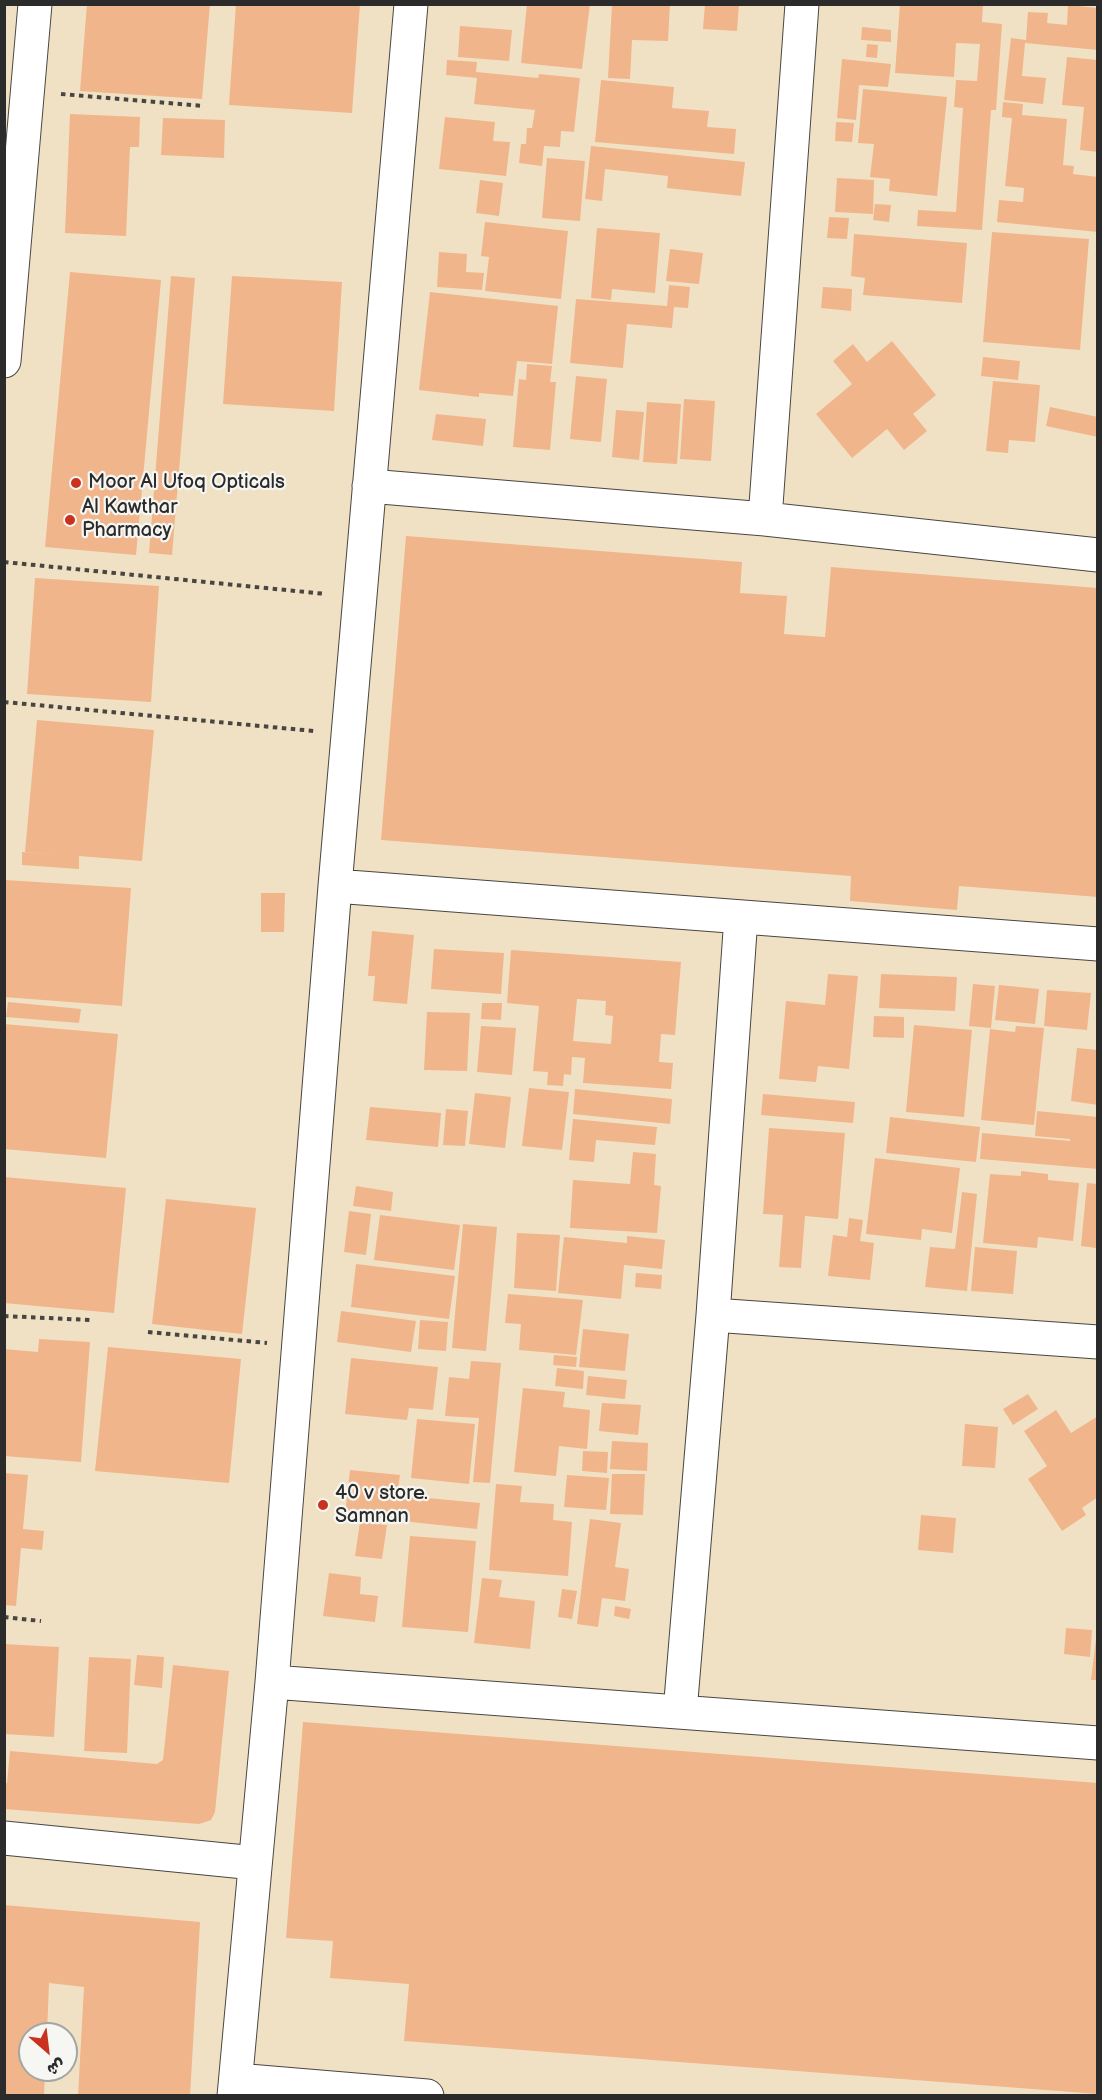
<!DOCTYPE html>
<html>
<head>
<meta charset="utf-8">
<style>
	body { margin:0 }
	#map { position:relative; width:1102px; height:2100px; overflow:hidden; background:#f0e1c4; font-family:"Balsamiq Sans","Playpen Sans Arabic",sans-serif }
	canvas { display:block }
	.frame { position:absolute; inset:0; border:6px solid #2b2b2b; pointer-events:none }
	.north { position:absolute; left:18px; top:2022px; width:60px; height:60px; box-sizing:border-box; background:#f6f6f2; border:2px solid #a5a5a2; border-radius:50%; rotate:152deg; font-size:16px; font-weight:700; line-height:24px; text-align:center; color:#2b2b2b }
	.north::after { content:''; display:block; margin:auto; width:21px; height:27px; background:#c8321e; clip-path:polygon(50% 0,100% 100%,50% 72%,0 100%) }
</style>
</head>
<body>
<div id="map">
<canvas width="1102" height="2100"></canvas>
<div class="frame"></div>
<div class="north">ش</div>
</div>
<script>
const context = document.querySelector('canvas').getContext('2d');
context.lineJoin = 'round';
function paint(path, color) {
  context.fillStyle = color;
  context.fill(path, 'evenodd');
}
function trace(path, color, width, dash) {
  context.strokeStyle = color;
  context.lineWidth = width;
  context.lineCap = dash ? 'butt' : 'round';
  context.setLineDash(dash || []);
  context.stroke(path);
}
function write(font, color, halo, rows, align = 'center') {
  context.font = font + ' "Balsamiq Sans",sans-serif';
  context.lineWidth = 4.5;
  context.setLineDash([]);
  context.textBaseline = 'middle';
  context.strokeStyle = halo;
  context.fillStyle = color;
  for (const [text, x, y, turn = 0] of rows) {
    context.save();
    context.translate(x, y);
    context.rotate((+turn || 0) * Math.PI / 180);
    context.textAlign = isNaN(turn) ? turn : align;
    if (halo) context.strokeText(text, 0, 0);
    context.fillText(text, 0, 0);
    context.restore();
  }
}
const building = new Path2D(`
	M87 4H210L202 99 80 91Z
	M236 4H360L352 113 229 105Z
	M527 4H590L582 69 521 63Z
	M612 4H670L668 41 632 40 630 79 608 78Z
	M705 4H739L737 31 703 29Z
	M900 4H983L982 22 1002 24 996 110H991L982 230 917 226 918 210 956 212 963 108 954 107 956 80 977 81 980 44 956 43 954 77 895 73Z
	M1068 5 1098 8V50L1025 43 1022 76 1046 78 1043 104 1004 100 1011 38 1026 40 1028 12 1048 13 1047 23 1067 25Z
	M460 26 512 30 509 61 458 57Z
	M862 27 891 30V42L861 40Z
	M867 44 878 45 877 58 866 57Z
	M1067 57 1098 60V152L1080 150 1084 107 1062 105Z
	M842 59 891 64 888 87 859 85 856 120 837 118Z
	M447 60 477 62 476 72 538 78 539 74 580 78 574 132 561 131 560 147 544 146 542 166 519 163 521 144H526L527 128H532L535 110 474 104 477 78 446 75Z
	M601 80 674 87 672 108 709 111 707 127 736 129 734 154 595 142Z
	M863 89 947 97 937 196 889 191 890 179 870 177 874 144 858 143Z
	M1003 102 1023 104 1022 115 1067 119 1063 165 1074 166 1073 174 1098 177V232L997 222 999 200 1023 202 1024 188 1005 186 1012 118 1002 117Z
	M70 114 140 117 139 147H130L126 236 65 233Z
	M445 117 495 122 493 141 510 142 506 176 439 169Z
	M163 118 225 120 224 158 161 155Z
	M836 122 854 123 852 142 835 141Z
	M591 146 745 162 741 196 667 188 668 176 605 169 602 201 585 199Z
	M547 158 585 161 580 221 542 218Z
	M837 178 874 180 873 214 835 212Z
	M480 180 503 183 499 216 476 213Z
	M875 204 891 205 889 222 873 220Z
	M829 217 849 218 847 239 827 238Z
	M485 222 568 231 561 299 485 291 489 257 481 256Z
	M597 228 660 233 655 293 612 289 611 300 591 298Z
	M992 232 1089 239 1080 350 983 342Z
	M854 234 967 243 962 303 863 295 865 278 851 276Z
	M670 249 703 253 699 284 666 281Z
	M439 252 467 254 466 272 484 273 482 290 437 287Z
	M70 272 161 280 136 555 45 547Z
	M171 276 195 278 172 555 149 553Z
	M232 276 342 282 334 411 223 404Z
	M669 285 690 287 688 308 674 307 672 328 627 324 623 368 570 363 576 299 667 306Z
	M823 287 852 289 851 311 821 308Z
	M430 292 558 306 552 364 517 361 513 396 479 393V397L419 390Z
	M892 341 936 395 913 414 927 431 904 450 887 429 852 458 816 414 852 384 833 361 853 344 867 362Z
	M983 357 1020 361 1018 380 981 376Z
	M527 364 552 366 550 382H556L550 450 513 447 519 379 526 380Z
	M576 376 607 379 601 442 570 439Z
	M993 381 1040 385 1035 442 1009 440 1008 453 986 451Z
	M684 399 715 401 711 461 680 459Z
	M647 402 681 404 677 464 643 462Z
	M1050 407 1098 417V437L1046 426Z
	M616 410 644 412 639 460 612 457Z
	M436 414 486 419 483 446 432 440Z
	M406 536 742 562 740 593 787 596 784 634 825 637 831 567 1098 588V897L959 886 957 910 850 901 851 876 381 840Z
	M35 578 159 586 151 702 27 694Z
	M37 720 154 730 142 861 79 856V869L22 865V852L55 855 25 852Z
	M5 880 131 888 122 1006 4 997Z
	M261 893H285L284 932H261Z
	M372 931 414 935 407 1004 373 1001 375 976H368Z
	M434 949 504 953 501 994 431 989Z
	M511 950 681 962 675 1035 661 1034 659 1062 673 1063 671 1089 583 1083 585 1058 572 1057 571 1075 564 1074 563 1086 547 1085 548 1072 533 1071 539 1006 507 1003ZM577 999 606 1001 605 1015 613 1016 611 1044 573 1041Z
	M828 974 858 976 849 1069 818 1066 816 1082 779 1079 786 1001 825 1005Z
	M881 974 957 977 955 1011 879 1008Z
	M973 984 995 986 991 1028 969 1026Z
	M999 985 1039 989 1035 1024 995 1020Z
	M1047 990 1091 993 1087 1030 1044 1026Z
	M8 1002 81 1009 79 1023 6 1017Z
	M482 1003H502L501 1020 481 1019Z
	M427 1012 470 1013 467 1071 424 1070Z
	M874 1016 904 1017V1038L873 1037Z
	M4 1024 118 1034 106 1158 4 1149Z
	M914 1025 972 1030 964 1117 906 1112Z
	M481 1026 516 1028 512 1075 477 1072Z
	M1016 1026 1044 1028 1034 1125 981 1120 990 1029 1015 1032Z
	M1077 1048 1098 1050V1105L1071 1101Z
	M529 1088 569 1092 562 1150 522 1146Z
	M575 1089 672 1099 670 1124 573 1114Z
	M475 1093 511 1097 505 1148 469 1144Z
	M763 1094 855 1102 853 1123 761 1115Z
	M370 1107 441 1113 438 1147 366 1140Z
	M446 1109 468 1111 465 1146 443 1145Z
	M1037 1111 1098 1117V1169L980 1159 982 1133 1070 1141V1139L1035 1136Z
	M890 1117 980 1127 976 1162 886 1153Z
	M573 1119 657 1127 655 1145 596 1140 594 1162 569 1160Z
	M769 1128 845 1133 838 1219 805 1216 801 1268 779 1267 783 1215 763 1214Z
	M633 1152 656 1154 654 1185 661 1186 657 1233 570 1228 573 1180 630 1184Z
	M875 1158 960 1168 952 1233 922 1229 921 1240 866 1234Z
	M1021 1171 1048 1174V1180L1079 1183 1073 1241 1038 1237 1037 1248 983 1243 990 1174 1021 1176Z
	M4 1177 126 1188 114 1313 4 1303Z
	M1087 1183 1098 1184 1096 1248 1081 1246Z
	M356 1186 393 1192 391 1211 353 1206Z
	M962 1192 977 1194 967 1291 925 1287 930 1247 955 1249Z
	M166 1199 256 1208 242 1334 152 1324Z
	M349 1211 371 1214 366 1255 344 1252Z
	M380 1215 460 1225 454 1270 374 1260Z
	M849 1218 863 1220 860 1241 874 1243 870 1280 828 1276 833 1235 847 1237Z
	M463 1224 497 1227 486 1351 452 1348Z
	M517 1233 560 1235 556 1291 514 1288Z
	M627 1236 665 1240 662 1269 624 1265 621 1299 558 1293 564 1237 627 1243Z
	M975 1247 1017 1251 1013 1294 971 1291Z
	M356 1264 455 1276 449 1319 351 1307Z
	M636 1273 662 1275 661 1289 635 1287Z
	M508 1294 583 1300 576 1355 519 1350 521 1324 505 1323Z
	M341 1311 416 1321 411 1352 337 1342Z
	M420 1320 448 1322 446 1351 418 1349Z
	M583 1329 629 1334 625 1371 579 1367Z
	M39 1339 90 1342 81 1462 4 1456V1349L38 1352Z
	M108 1347 241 1359 229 1483 95 1471Z
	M554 1355 577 1357 576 1367 553 1365Z
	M351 1358 438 1367 433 1410 409 1408 407 1420 345 1414Z
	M471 1361 501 1363 490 1483 473 1482 479 1418 445 1416 449 1377 469 1379Z
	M557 1368 584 1371 583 1389 555 1386Z
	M588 1376 627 1380 625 1399 586 1395Z
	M523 1388 565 1392 563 1407 590 1410 587 1449 559 1446 556 1476 514 1472Z
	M1028 1394 1038 1409 1013 1425 1003 1409Z
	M602 1403 641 1405 638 1435 599 1431Z
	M1056 1410 1071 1433 1098 1416V1497L1082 1508 1086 1515 1062 1531 1028 1479 1047 1466 1024 1431Z
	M417 1419 475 1424 469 1484 411 1478Z
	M965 1424 998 1427 995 1468 962 1466Z
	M612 1441 648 1443 647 1471 610 1469Z
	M583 1451 608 1452 607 1473 582 1471Z
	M350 1470 400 1475 397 1495 480 1503 477 1529 345 1515Z
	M4 1473 28 1475 23 1529 44 1531 42 1550 21 1548 16 1606 4 1605Z
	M612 1474H645L643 1515 610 1514Z
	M567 1475 609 1478 606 1510 564 1507Z
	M496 1484 522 1486 520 1502 554 1504 553 1520 572 1522 568 1576 489 1570Z
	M921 1515 956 1518 953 1553 918 1550Z
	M590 1519 621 1523 615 1567 629 1569 625 1601 602 1598 598 1627 577 1624Z
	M360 1522 387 1525 382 1559 355 1556Z
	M410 1536 476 1541 468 1632 402 1627Z
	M329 1573 361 1577 360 1594 378 1596 375 1622 323 1616Z
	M482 1578 502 1580 499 1597 535 1601 530 1649 474 1643Z
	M562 1589 577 1591 572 1619 558 1617Z
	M615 1606 631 1609 629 1619 614 1616Z
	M1066 1628 1092 1630 1090 1657 1064 1654Z
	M1096 1639H1098V1680H1091Z
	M4 1644 59 1647 54 1737 4 1734Z
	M137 1655 164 1657 162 1688 134 1685Z
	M89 1657 131 1659 127 1753 84 1751Z
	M173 1665 229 1671 215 1812 211 1820 199 1824 4 1809V1783H7L10 1751 157 1764 163 1760Z
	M303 1722 1098 1783V2094L404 2041 409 1984 330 1978 333 1941 286 1938Z
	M4 1905 200 1922 190 2096H78L84 1987 49 1983 47 2034H30V2070H45L44 2096H4Z`);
const path = new Path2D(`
	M61 94 204 106
	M4 562 326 594
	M4 702 314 731
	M4 1316 90 1320
	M148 1332 267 1343
	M4 1617 41 1621`);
const street = new Path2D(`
	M4 361 35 4
	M369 486 765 519 802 4
	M765 519 1098 555
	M335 886 1098 944
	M713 1315 1098 1342
	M272 1682 1098 1743
	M680 1712 713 1315 741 917
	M4 1838 255 1863
	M236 2080 427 2096
	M234 2096 272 1682 335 886 411 4`);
const markers = [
	[76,483,6,"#c8321e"],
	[70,520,6,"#c8321e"],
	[323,1505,6,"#c8321e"]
];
const poiNames = [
	["Moor Al Ufoq Opticals",88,483],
	["Al Kawthar",82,508],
	["Pharmacy",82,531],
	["40 v store.",335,1494],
	["Samnan",335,1517]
];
paint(building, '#f1b58c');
trace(street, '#494642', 35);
trace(path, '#494642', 4, [4.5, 4.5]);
trace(street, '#fff', 33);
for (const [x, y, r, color] of markers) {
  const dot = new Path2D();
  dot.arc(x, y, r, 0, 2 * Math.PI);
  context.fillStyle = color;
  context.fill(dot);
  trace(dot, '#f6f6f2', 2);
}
write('20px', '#2b2b2b', '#f6f6f2', poiNames, 'left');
</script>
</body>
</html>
